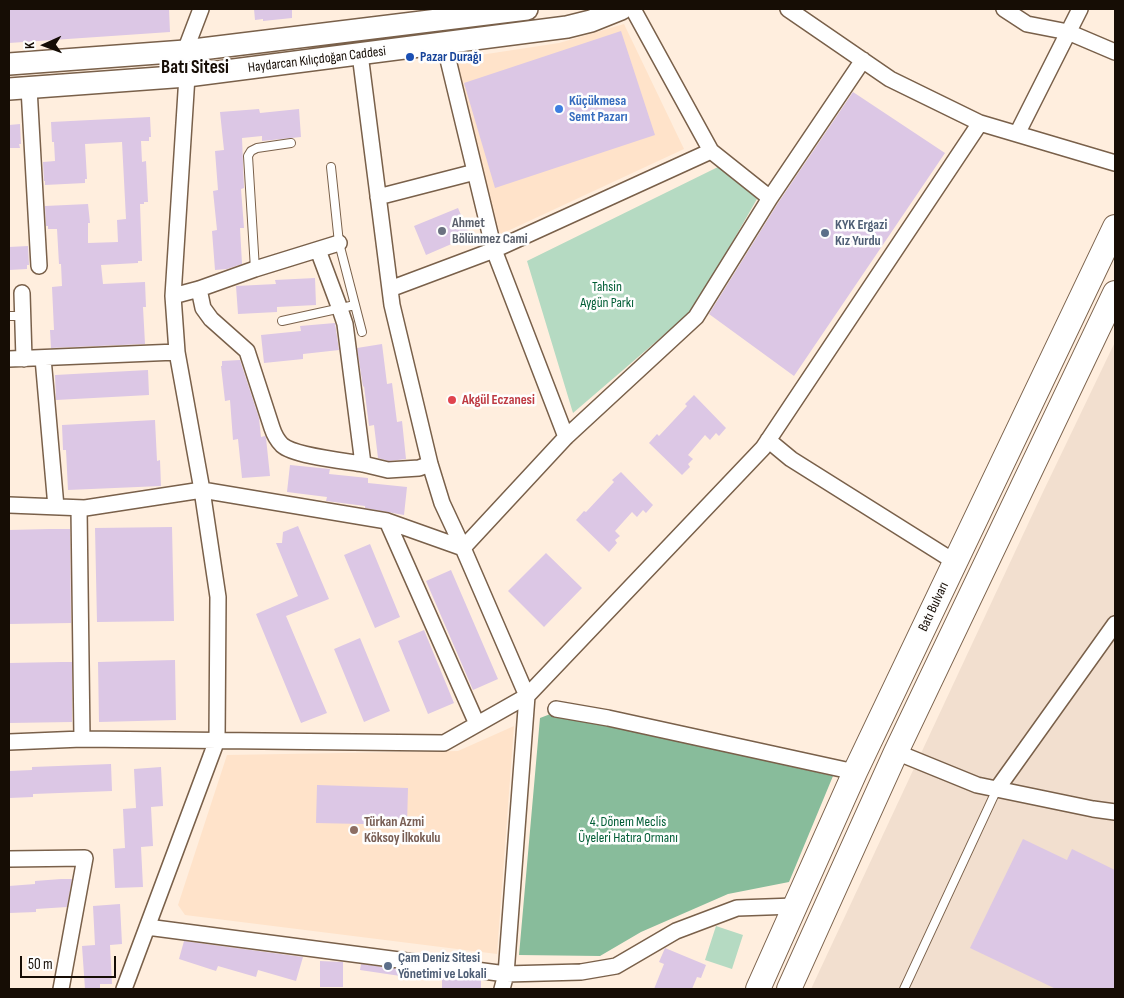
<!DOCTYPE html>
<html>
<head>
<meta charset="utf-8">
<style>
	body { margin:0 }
	#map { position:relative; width:1124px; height:998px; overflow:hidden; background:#ffeede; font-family:"Sofia Sans Condensed",sans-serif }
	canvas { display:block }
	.frame { position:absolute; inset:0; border:10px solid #160d05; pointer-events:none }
	.north { position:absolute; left:20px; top:20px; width:50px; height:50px; -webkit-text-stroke:4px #fefefe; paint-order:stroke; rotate:268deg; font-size:14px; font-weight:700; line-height:20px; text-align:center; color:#160d05 }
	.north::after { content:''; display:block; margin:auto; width:18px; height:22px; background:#160d05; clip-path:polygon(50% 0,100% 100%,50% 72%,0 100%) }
	.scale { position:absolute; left:20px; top:956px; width:96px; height:22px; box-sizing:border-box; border:2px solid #160d05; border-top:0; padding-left:6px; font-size:15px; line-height:18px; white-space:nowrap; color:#160d05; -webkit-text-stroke:4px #fefefe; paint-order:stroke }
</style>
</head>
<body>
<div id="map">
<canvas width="1124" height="998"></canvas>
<div class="frame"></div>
<div class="north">K</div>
<div class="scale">50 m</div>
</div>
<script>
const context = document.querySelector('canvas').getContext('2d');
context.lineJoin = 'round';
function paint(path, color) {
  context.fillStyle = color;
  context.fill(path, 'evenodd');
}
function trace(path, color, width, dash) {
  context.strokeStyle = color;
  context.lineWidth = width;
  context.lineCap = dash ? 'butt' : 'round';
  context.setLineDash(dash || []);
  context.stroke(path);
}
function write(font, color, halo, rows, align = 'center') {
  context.font = font + ' "Sofia Sans Condensed",sans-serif';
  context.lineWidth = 5;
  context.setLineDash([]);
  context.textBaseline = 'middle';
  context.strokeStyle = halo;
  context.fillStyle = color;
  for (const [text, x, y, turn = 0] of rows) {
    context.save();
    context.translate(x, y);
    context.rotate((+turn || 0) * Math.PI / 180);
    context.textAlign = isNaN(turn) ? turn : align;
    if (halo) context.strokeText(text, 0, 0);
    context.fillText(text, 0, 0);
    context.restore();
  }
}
const built = new Path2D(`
	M624 24 684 149 499 235 454 59 559 43Z
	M514 726 497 954 185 915 178 905 227 755 458 751Z`);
const industrial = new Path2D(`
	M1115 342V989H811L1042 494Z`);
const green = new Path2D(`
	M720 166 757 199 694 309 573 413 527 261Z
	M716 926 743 935 732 969 705 960Z`);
const forest = new Path2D(`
	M553 713 833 776 789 882 728 894 641 932 600 956 519 955 540 718Z`);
const building = new Path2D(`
	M9 9H169L170 32 9 43Z
	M254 9H292V18L263 21V19L255 20Z
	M621 31 655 135 495 188 464 83Z
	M853 92 945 153 794 376 709 314 778 203Z
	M259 109 260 113 299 109 301 137 262 141V136L242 138 244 188 241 189 244 228H240L242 264 227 269 215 270 212 231 217 230 213 191 218 190 215 151 224 150 220 112Z
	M150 117 151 137H149V141H141L142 162 146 161 148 202H144V204H140L142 261H138V263L101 265 103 284 145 282 146 307H143L145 344 51 348 50 330H54L52 287 62 286 61 264H59L57 229H48V226H46L45 206 88 204 90 223H88V243L118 242 117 220 126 219 122 142 85 144 87 179H85V183L45 185V181H44L43 162 55 161 54 142H52L51 122Z
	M20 124 21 144H19L20 148H9V125Z
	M458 208 470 236 426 255 414 226Z
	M28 246 29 265H27V269L9 270V247Z
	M315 278 316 305 277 307V312L238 314 236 286 276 284 275 280Z
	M335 323 339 350 303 354V359L264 363 261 335 301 331 300 326Z
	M382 344 387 384 392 383 397 422 402 421 406 459 389 461 378 458 374 425 369 426 364 386 363 387 357 348Z
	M240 360 259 418 261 437 265 436 266 438 270 476 242 478 238 439 233 440 230 400 225 401 221 366H222V361Z
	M148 370 149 395 56 400 55 375Z
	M694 395 726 428 719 436 716 433 710 440 705 435 688 455 693 459 688 464 690 467 682 475 649 443 657 434 659 436 687 406 685 404Z
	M155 420 157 461 160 460 161 486 68 490 66 450H63L62 425Z
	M290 465 330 469 329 474 368 478V483L407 487 404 515 365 508V506L326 501 327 497 287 492Z
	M621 472 653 505 646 513 643 510 637 517 632 512 615 531 620 536 615 540 617 543 609 552 576 520 584 511 586 512 614 482 612 480Z
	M298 526 329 599 286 616 327 713 301 723 256 614 298 596 276 543H282L283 532Z
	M172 527 174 621 97 622 95 528Z
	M49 529H70L71 623 9 624V530Z
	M370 544 400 617 375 628 344 555Z
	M546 553 582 588 544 627 508 591Z
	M451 570 498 679 473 690 426 581Z
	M424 630 454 703 428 714 398 641Z
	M360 638 390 711 364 722 334 649Z
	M175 660 176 720 99 722 98 662Z
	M62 662H72V722L9 723V663Z
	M111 764 112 791 33 794V797L9 798V771L32 770V767Z
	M161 767 163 806 151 807 153 846 141 847 143 887 115 888 113 849 125 848 123 809 136 808 134 769Z
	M317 785 408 788 407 825 316 823Z
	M1023 839 1067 860 1072 849 1115 870V989H1056L970 948Z
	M61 879H72L67 907 36 909V912L9 913V886L35 884V881Z
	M120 904 122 944 110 945 112 984H100V989H85L82 946 95 945 93 906Z
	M184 941 303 957 296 981 258 970 256 977 218 966 216 971 179 959Z
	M665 948 706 965 701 978 697 977 692 989H654L664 964 659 962Z
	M320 961 343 962V987H320Z
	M361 964 415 971 414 978 360 970Z
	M442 975 481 980V989H442Z`);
const lane = new Path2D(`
	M331 167 339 243 362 332
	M255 269 248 156 251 151 257 148 291 143
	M9 316H23
	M282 321 355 305
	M904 989 997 789`);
const street = new Path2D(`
	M633 9 711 151 770 198
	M788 9 890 79 980 123
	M1004 9 1027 24 1068 32 1115 52
	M444 43 494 250 566 437
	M185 51 201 9
	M360 54 392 305 430 464 442 503 463 548 527 696 506 974 502 989
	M29 88 39 266
	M1017 134 1080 9
	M378 197 475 172
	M318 250 340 309 345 324 363 464 388 470 419 468 430 464
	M199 289 203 308 211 319 247 351 272 428C274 434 277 440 282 445 294 456 345 461 363 464
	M390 289 494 250 711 151
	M22 293 24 359
	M173 296 199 289 255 269 339 243
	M43 358 56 507
	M9 359 177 352
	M768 440 791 459 955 562
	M9 505 85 508 202 490 387 521 463 548 566 437 696 317 770 198 863 60
	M79 508 82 739
	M387 521 477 724
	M556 709 608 718 855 772
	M9 742 82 739 444 743 527 696 763 448 980 123 1115 163
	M896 752 977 785 1093 809 1115 812
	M997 789 1115 624
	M9 859 85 858 61 989
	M147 927 506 974 581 972 616 966 676 931 737 908 795 906
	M124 989 217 740 218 597 202 490 177 352 173 296 187 76`);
const secondary = new Path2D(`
	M9 64 185 51 527 9
	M9 89 187 76 567 27 591 21 621 9`);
const primary = new Path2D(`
	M758 989 855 772 1115 227
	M789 989 896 752 1115 293`);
const markers = [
	[410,57,5,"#1a4fb4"],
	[559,109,5,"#3f7fe0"],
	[442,231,5,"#6b7280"],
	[825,233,5,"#5c6f8a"],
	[452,400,5,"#e0444e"],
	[354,830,5,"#8d6e63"],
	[388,966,5,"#5c6f8a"]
];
const transitNames = [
	["Pazar Durağı",420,57]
];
const streetNames = [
	["Haydarcan Kılıçdoğan Caddesi",317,60,-7],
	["Batı Bulvarı",934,607,-65]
];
const shopNames = [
	["Küçükmesa",569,101],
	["Semt Pazarı",569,117]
];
const worshipNames = [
	["Ahmet",452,223],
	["Bölünmez Cami",452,239]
];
const serviceNames = [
	["KYK Ergazi",835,225],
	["Kız Yurdu",835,241],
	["Çam Deniz Sitesi",398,958],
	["Yönetimi ve Lokali",398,974]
];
const parkNames = [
	["Tahsin",607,287],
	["Aygün Parkı",607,303],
	["4. Dönem Meclis",628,822],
	["Üyeleri Hatıra Ormanı",628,838]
];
const healthNames = [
	["Akgül Eczanesi",462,400]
];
const educationNames = [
	["Türkan Azmi",364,822],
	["Köksoy İlkokulu",364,838]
];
const districtNames = [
	["Batı Sitesi",195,68]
];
paint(built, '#ffe3ca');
paint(industrial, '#f2dfcf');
paint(green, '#b5dac2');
paint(forest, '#88bc9b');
paint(building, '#dcc7e5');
trace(lane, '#79604a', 10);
trace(street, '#79604a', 18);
trace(secondary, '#79604a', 24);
trace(primary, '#79604a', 26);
trace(lane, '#fff', 8);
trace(street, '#fff', 15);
trace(secondary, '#fff', 21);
trace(primary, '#fff', 24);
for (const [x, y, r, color] of markers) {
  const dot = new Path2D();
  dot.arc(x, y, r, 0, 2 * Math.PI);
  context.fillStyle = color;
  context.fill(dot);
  trace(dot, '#fefefe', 2);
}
write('bold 14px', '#164399', '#fefefe', transitNames, 'left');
write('14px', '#160d05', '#fefefe', streetNames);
write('bold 14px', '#366cbe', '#fefefe', shopNames, 'left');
write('bold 14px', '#5b616d', '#fefefe', worshipNames, 'left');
write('bold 14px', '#4e5e75', '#fefefe', serviceNames, 'left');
write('14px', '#005d35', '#fefefe', parkNames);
write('bold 14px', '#be3a42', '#fefefe', healthNames, 'left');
write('bold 14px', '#785e54', '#fefefe', educationNames, 'left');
write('bold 19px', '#160d05', '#fefefe', districtNames);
</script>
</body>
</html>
